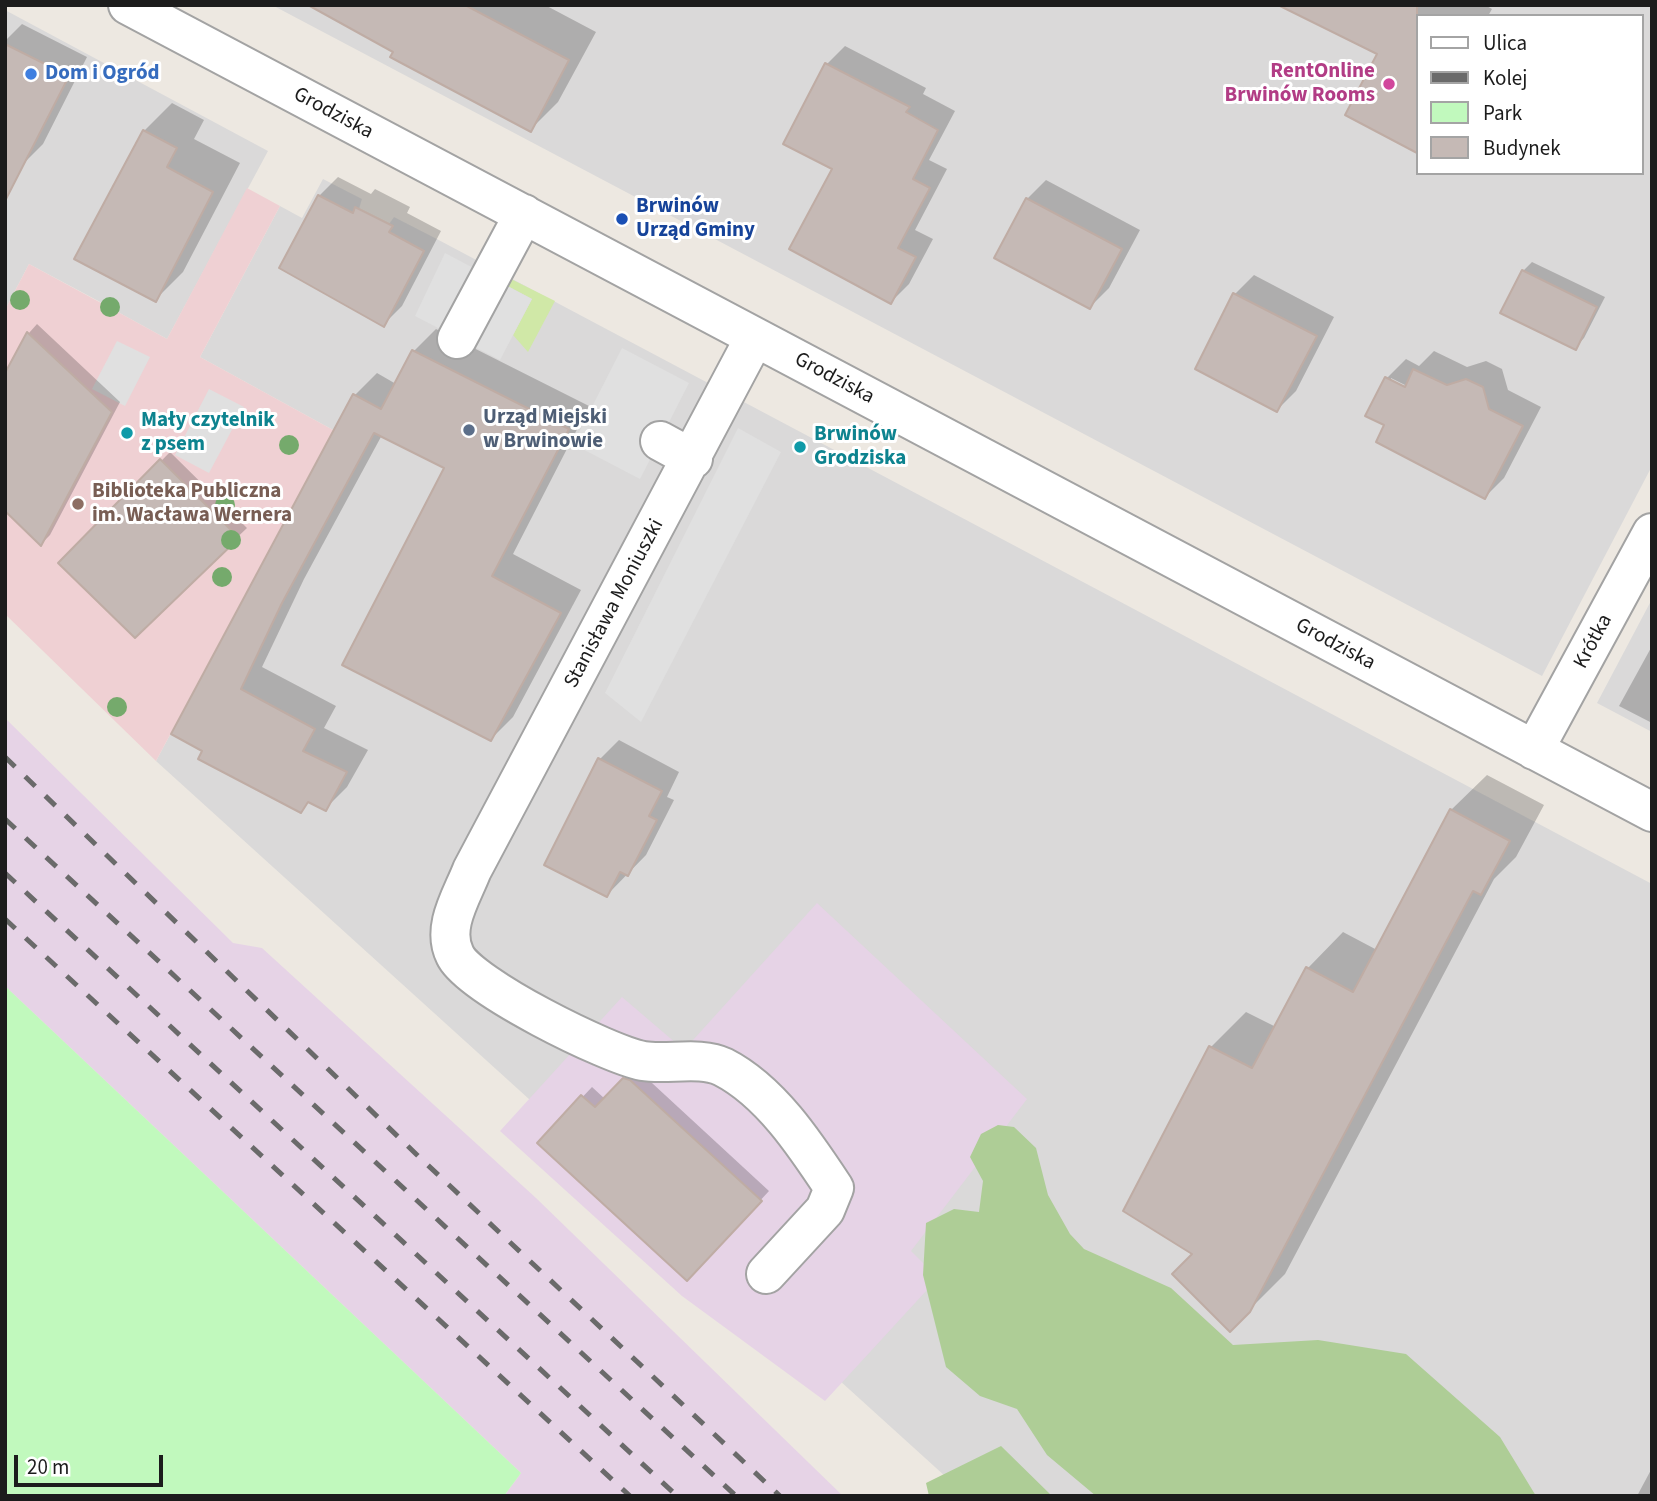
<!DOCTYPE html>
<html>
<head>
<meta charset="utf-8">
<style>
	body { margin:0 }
	#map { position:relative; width:1657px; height:1501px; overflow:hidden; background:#ede8e1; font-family:"Source Sans 3",sans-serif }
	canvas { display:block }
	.frame { position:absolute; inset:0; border:7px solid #1c1c1c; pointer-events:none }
	.legend { position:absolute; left:1416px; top:14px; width:228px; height:161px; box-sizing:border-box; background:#fff; border:2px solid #a4a4a4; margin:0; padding:9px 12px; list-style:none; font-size:21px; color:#1c1c1c }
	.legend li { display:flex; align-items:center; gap:14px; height:35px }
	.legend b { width:35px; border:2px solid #a4a4a4 }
	.scale { position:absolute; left:14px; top:1455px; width:149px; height:32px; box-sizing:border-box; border:4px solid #1c1c1c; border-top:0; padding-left:9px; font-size:21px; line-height:24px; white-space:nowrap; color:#1c1c1c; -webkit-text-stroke:5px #fff; paint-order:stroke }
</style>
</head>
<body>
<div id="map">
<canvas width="1657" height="1501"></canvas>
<div class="frame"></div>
<ul class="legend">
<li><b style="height:9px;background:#fff"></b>Ulica</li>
<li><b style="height:9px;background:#6a6a6a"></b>Kolej</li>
<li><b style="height:19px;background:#c1f9bd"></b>Park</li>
<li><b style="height:19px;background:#c5b9b5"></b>Budynek</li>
</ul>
<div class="scale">20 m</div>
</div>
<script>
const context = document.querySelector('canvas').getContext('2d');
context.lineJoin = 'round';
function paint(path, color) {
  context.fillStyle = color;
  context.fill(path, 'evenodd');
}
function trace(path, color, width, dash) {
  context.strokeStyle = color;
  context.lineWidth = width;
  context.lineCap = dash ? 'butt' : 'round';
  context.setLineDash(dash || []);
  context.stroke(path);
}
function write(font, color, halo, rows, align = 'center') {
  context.font = font + ' "Source Sans 3",sans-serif';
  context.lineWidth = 6;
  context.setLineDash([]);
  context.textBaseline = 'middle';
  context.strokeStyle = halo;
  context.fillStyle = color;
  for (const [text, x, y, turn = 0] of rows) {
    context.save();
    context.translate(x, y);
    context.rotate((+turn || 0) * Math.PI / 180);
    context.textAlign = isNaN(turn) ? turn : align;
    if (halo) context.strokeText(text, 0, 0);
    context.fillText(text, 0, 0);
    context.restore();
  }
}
const residential = new Path2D(`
	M272 5H1652V466L1542 676ZM1417 16H1641V173H1417Z
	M5 10 268 151 167 339 116 311 106 300 104 304 29 264 5 310Z
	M323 179 362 199 359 209 389 224 394 217 433 237 1652 884V1496H967L156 761 333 430 200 357 280 206 302 218Z
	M1652 599V732L1597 703Z`);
const commercial = new Path2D(`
	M247 188 280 206 200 357 333 430 156 761 5 614V310L29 264 103 304 106 300 118 307 116 311 167 339Z`);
const industrial = new Path2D(`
	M5 718 233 943 262 948 536 1198 843 1496H504L521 1473 5 986Z
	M817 903 1027 1099 911 1251 938 1278 825 1401 682 1296 500 1131 622 997 684 1050Z`);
const grass = new Path2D(`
	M505 276 555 301 528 352 513 335 532 299 502 283Z`);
const forest = new Path2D(`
	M998 1125 1014 1127 1036 1148 1048 1195 1070 1234 1084 1249 1171 1288 1233 1345 1318 1340 1406 1354 1500 1437 1536 1496H1096L1047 1455 1017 1409 980 1396 946 1367 923 1275 926 1223 954 1209 979 1212 983 1181 970 1157 981 1134Z
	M1001 1446 1052 1496H929L926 1483Z`);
const park = new Path2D(`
	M5 986 521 1473 504 1496H5Z`);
const parking = new Path2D(`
	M445 253 532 299 500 360 415 316Z
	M117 341 150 357 125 406 92 389Z
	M622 348 689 383 640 479 573 444Z
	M209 389 244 407 209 473 175 455Z
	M738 428 781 452 641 722 605 693Z`);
const shadow = new Path2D(`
	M311 5H545L596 32 558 102 530 130Z
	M1321 5H1485L1492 9 1488 16H1417V138L1409 146 1380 54Z
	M22 24 87 57 43 144 24 163 5 153V41Z
	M845 46 926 88 923 94 955 111 929 160 947 169 915 230 933 239 909 284 891 302 834 169 827 64Z
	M172 103 204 120 194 139 240 163 183 272 155 300 144 131Z
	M338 177 371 194 375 189 410 207 407 213 441 231 402 306 383 325 319 196Z
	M1046 180 1140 230 1109 288 1090 307 1027 199Z
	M1532 262 1605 297 1584 338 1575 348 1523 271Z
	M1254 275 1334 317 1296 391 1277 410 1235 294Z
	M37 324 120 402 50 535 41 544 5 377 29 333Z
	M436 329 589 406 513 554 581 590 513 717 491 739 446 468 382 435 304 579 262 667 336 706 324 728 368 750 347 787 325 809 310 801 301 811 200 758 355 395 377 373 396 384 414 351Z
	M1434 351 1467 367 1486 361 1502 369 1508 390 1541 407 1504 478 1485 497 1387 424 1368 415 1387 378 1406 359 1419 366ZM1391 378 1413 389 1412 392 1391 382Z
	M170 452 247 528 135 635 61 563Z
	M1652 646V723L1619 706Z
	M619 740 679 772 667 797 674 800 646 855 607 895 546 864 600 759Z
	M1487 775 1544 805 1516 857 1494 879 1285 1274 1230 1329 1195 1253 1211 1047 1246 1012 1276 1027 1308 968 1343 932 1377 950 1451 810Z
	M633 1070 639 1071 769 1191 696 1270 539 1143 592 1087 605 1099Z
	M1652 1468V1496H1637Z`);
const building = new Path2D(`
	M308 5H465L569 60 531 132 390 57 393 52Z
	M1278 5H1417V153L1345 115 1377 54Z
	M5 44 69 76 5 201Z
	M825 63 910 107 906 112 938 130 913 179 930 188 898 248 916 257 891 304 789 249 832 169 783 144Z
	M143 130 177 148 167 167 213 192 156 302 74 259Z
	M318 195 353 213 355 207 393 226 389 232 424 251 384 327 279 268Z
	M1026 198 1122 249 1090 309 994 258Z
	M1522 270 1597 307 1576 350 1500 313Z
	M1233 293 1317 336 1277 412 1195 369Z
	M27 332 112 412 41 546 5 511V373Z
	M412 350 569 429 492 576 561 613 491 741 342 665 444 468 374 433 282 603 241 689 315 729 303 751 347 772 326 811 308 802 301 813 198 759 202 751 171 734 353 394 381 409Z
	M1413 369 1447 385 1466 379 1483 387 1489 409 1523 426 1485 499 1376 442 1384 425 1365 416 1385 377 1405 387Z
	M160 459 239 538 135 638 58 563Z
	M598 758 662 791 649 816 657 820 628 876 620 872 607 897 544 865Z
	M1450 809 1510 841 1481 895 1473 891 1250 1312 1230 1332 1172 1274 1192 1254 1123 1211 1209 1046 1252 1068 1306 967 1353 992Z
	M623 1078 630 1080 762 1201 687 1281 537 1143 581 1095 595 1107Z`);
const minor = new Path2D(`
	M128 5 1652 812
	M755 337 472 870C462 896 441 927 455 955 469 986 609 1055 643 1061 667 1065 701 1056 723 1067 770 1091 805 1144 834 1188L825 1210 766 1274
	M457 339 524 214
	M660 441 693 459
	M1534 750 1652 533`);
const rail = new Path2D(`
	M5 757 416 1154 780 1496
	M5 819 736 1496
	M5 873 677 1496
	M5 919 630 1496`);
const trees = [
	[20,300],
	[110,307],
	[289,445],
	[225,505],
	[231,540],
	[222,577],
	[117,707]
];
const markers = [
	[31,74,7,"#3f7fe0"],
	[1389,84,7,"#d1479c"],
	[622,219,7,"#1a4fb4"],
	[469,430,7,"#5c6f8a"],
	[127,433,7,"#0f9aa8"],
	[800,447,7,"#0f9aa8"],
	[78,504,7,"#8d6e63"]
];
const hotelNames = [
	["RentOnline",1375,72],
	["Brwinów Rooms",1375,96]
];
const shopNames = [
	["Dom i Ogród",45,74]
];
const streetNames = [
	["Grodziska",333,114,28],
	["Grodziska",834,379,28],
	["Stanisława Moniuszki",615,604,-62],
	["Krótka",1594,642,-62],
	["Grodziska",1335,645,28]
];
const transitNames = [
	["Brwinów",636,207],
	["Urząd Gminy",636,231]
];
const serviceNames = [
	["Urząd Miejski",483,418],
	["w Brwinowie",483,442]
];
const cultureNames = [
	["Mały czytelnik",141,421],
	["z psem",141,445],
	["Brwinów",814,435],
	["Grodziska",814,459]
];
const educationNames = [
	["Biblioteka Publiczna",92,492],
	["im. Wacława Wernera",92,516]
];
paint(residential, '#dad9d9');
paint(commercial, '#efd0d3');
paint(industrial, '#e6d3e6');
paint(grass, '#d0e8a7');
paint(forest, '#aecd96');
paint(park, '#c1f9bd');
paint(parking, '#e0e0e0');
paint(shadow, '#0003');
paint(building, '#c5b9b5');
trace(building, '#bfaca4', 2);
trace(minor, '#a3a3a3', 42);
trace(minor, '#fff', 38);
trace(rail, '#6a6a6a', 5, [14, 14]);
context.fillStyle = '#75aa6c';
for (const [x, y] of trees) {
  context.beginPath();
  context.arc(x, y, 10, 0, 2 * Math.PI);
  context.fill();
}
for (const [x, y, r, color] of markers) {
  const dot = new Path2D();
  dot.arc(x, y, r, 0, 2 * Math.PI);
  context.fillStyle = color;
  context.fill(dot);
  trace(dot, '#fff', 2.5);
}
write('bold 21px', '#b23c85', '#fff', hotelNames, 'right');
write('bold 21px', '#366cbe', '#fff', shopNames, 'left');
write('21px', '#1c1c1c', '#fff', streetNames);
write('bold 21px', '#164399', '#fff', transitNames, 'left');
write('bold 21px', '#4e5e75', '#fff', serviceNames, 'left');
write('bold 21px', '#0d838f', '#fff', cultureNames, 'left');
write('bold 21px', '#785e54', '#fff', educationNames, 'left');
</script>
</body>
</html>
